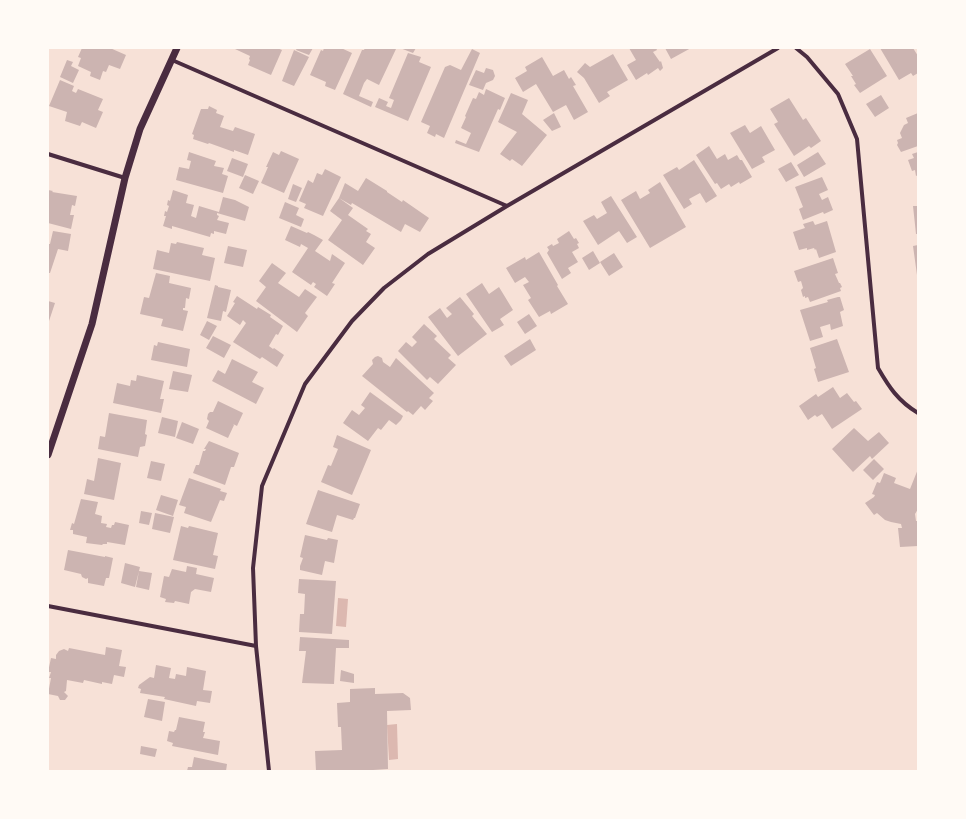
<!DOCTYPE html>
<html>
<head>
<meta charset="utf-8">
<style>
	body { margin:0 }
	#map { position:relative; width:966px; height:819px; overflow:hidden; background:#f7e1d7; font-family:Roboto,sans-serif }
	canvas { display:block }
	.frame { position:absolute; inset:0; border:49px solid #fffaf5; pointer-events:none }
</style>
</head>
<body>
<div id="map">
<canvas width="966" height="819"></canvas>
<div class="frame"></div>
</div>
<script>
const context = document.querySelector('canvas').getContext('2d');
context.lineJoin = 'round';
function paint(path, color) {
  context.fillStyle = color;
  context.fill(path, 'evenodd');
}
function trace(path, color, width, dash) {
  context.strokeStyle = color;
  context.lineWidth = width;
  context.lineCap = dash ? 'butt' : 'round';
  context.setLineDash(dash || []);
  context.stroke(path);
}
const water = new Path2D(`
	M338 598 348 599 346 627 336 626Z
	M397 724 398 759 389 760 387 725Z`);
const building = new Path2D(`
	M82 48H105L108 49 110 48 126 55 120 69 109 65 106 72 103 71 100 80 90 76 91 72 78 66 81 58 78 57Z
	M236 48H277L282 50 271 75 248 65 250 60 249 59 250 56 235 49Z
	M297 48H313L309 55 296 50Z
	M324 48H341L352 53 335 90 325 86 326 82 310 75 321 50 323 51Z
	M365 48 396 49 379 85 367 79 364 83 359 96 373 102 371 107 343 94 362 50H364Z
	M400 48H416L413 53Z
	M629 48H656L657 50 653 52 660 62 661 61 663 68 660 71 658 68 648 75 647 73 636 80 627 65 636 60Z
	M665 48H691L671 59Z
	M880 48H913L918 56V73L913 76 911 73 899 80Z
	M472 49 480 53 444 138 436 134 435 137 427 133 430 126 421 122 445 67 450 65 461 70Z
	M870 49 887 76 860 93 854 85 856 84 851 76H853L845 64Z
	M294 50 309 57 294 86 282 81Z
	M408 53 421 57 419 62 431 67 408 121 375 107 379 98 388 102 386 106 391 108 394 100 389 98Z
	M613 54 628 80 607 92 610 96 599 103 584 78 577 72 585 63 590 67Z
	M542 57 553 76 564 70 569 79 571 77 576 85 573 86 588 112 574 120 566 105 553 112 536 84 523 92 515 78 527 71 525 67Z
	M67 60 73 62 71 66 79 70 73 83 60 77Z
	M486 68 493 70 495 76 493 80 486 83 483 90 469 85 476 70 484 73Z
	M60 80 74 86 72 91 76 93 78 89 103 99 98 110 103 112 96 128 82 122 80 126 65 121 67 112 49 106Z
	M486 89 505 98 500 110 498 109 479 152 455 143 456 140 466 144 471 133 461 128 466 117 465 116 473 98 476 99 479 92 484 95Z
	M511 93 528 100 522 114 547 135 522 166 512 159 510 161 500 154 517 132 498 122Z
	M881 95 889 108 875 117 866 104Z
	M789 98 803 120 806 118 821 141 811 148 809 146 794 156 774 124 778 122 770 109Z
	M209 106 217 110 216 113 224 116 220 127 233 131 235 127 255 134 248 155 234 150V152L209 143 208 144 193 139 194 135 192 134 201 109H208Z
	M554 113 561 127 552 131 543 120Z
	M918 113V146L901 152 897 145 898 143 897 140 902 138 900 133 904 125 908 123 906 118Z
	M745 125 750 133 761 126 775 150 762 157 765 162 752 169 730 133Z
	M709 146 717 159 725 154 728 160 737 155 740 160H742L752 177 740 184 739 182 731 187 729 184 721 189 717 183 715 184 696 155Z
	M281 151 299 159 284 193 261 183 268 167H266L273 152 279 155Z
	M189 152 216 161 214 166 224 168 222 174 228 176 223 193 176 180 179 167 189 169 191 161 187 160Z
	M818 152 826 164 804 177 797 165Z
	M918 152V175L916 176 915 170 912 171 908 160 914 158 912 154Z
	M232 158 248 164 243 177 227 171Z
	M694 160 717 196 706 203 700 193 689 199 692 204 684 209 663 175 677 167 679 170Z
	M791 162 799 175 786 182 778 169Z
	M325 169 341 177 323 216 304 208 306 204 299 201 308 180 313 183 317 173 322 175Z
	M245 175 259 181 253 194 239 188Z
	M822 177 828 190 819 194 822 200 828 197 833 210 824 214 823 212 803 220 799 209 803 207 795 187Z
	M366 178 387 191V192L402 202 403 200 429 218 420 232 405 224 401 232 352 203 351 205 339 198 345 183 358 191Z
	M660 182 686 227 650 248 621 200 636 191 640 199 650 193 648 190Z
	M293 184 302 188 296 202 288 199Z
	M48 190 53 191 52 192 77 196 75 206 72 205 70 215H74L71 229 48 223Z
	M173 190 188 195 186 203 194 205 191 216 196 218 199 206 219 212 223 197 235 200 249 207 245 221 217 213V215L219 216 217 220 229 223 226 234 214 231V234L211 233 210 237 172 226V229L163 226 166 216H164L165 211 167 212 169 206 167 205 168 200 170 201Z
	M611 196 637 237 627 243 619 231 598 245 583 221 594 215 597 219 607 213 601 202Z
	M339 198 353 208 348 215 368 229 366 231 371 234 366 242 375 248 363 265 328 240 342 220 330 211Z
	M285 202 299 208 296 215 304 219 301 227 279 218Z
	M913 206H918V234H916Z
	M813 221 815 225 827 221 836 252 819 258 816 249 815 250 814 248 807 250V248L799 250 793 232 805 228 803 224Z
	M291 226 307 233 308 232 314 235 323 240 315 251 330 261 332 254 345 263 332 283 335 284 327 296 314 287 316 284 313 282 311 285 292 272 308 248 301 244 300 247 285 240Z
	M53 231 71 234 68 251 58 249 50 273H48V244H50Z
	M569 231 574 239 576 238 579 243 577 244 579 248 572 252 578 262 568 268 571 273 562 279 547 253 549 250 547 247 552 244 553 246 559 243 557 239Z
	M177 242 204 248 202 255 215 258 210 281 153 269 157 250 169 253 171 243 176 244Z
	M918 245V275H917L913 246Z
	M228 246 247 250 243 267 224 263Z
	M593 251 600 263 589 270 582 258Z
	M539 252 558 285 557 286 568 304 551 314 550 311 539 317 528 300 531 298 523 285 529 282 525 277 515 283 506 268 525 257 526 260Z
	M614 253 623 267 609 276 600 262Z
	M833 258 838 273 835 274 839 283H840L842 287 840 288 841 291 810 302 808 297 805 298V296L803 297 801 290 803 288 801 281 798 282 794 271Z
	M272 263 286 273 278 283 299 297 305 289 317 297 305 313 308 316 297 332 256 301 266 287 259 281Z
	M156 273 170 276 169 283 191 288 189 299 186 298 185 308H183V310L188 311 183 331 161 326 163 319 140 314 144 297 149 298Z
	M482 283 489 294 499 287 513 310 500 319 504 325 492 332 466 294Z
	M215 285 218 286V287L231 290 226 312 223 311 221 321 207 318Z
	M237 296 257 309 258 307 271 315 270 317 283 326 278 335 276 334 269 346 273 349 274 348 284 355 277 367 262 357 260 359 233 342 246 323 243 320 240 325 227 316 235 303 233 302Z
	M460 297 474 314 472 316 487 334 458 356 428 317 440 308 447 318 452 314 446 308Z
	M838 297H840L844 310 840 312 843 326 831 330 830 324 820 327 823 337 810 341 800 310 828 302 827 300Z
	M48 301 55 303 48 324Z
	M529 314 537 326 525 334 517 322Z
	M207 321 217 326 209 340 200 335Z
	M424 324 437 336 434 339 451 355 448 358 456 365 438 384 430 377 427 380 398 351 406 342 412 347 417 342 412 337Z
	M213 336 231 345 224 358 206 348Z
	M530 339 536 350 511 366 504 356Z
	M837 339 849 372 818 382 814 369 816 368 810 348Z
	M158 342 190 349 187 367 151 360 154 345 157 346Z
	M378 356 382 358 383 362 390 367 396 358 434 393 429 398 433 401 425 410 421 406 413 415 408 411 407 412 362 376 373 364 372 360 375 357Z
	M232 359 258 372 252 382 264 388 256 404 212 381 218 370 225 374Z
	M173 371 192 375 188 392 169 389Z
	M137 375 164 381 160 399H164L161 413 113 403 117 383 130 386 131 380 136 381Z
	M833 387 840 398 847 393 854 402 856 401 862 409 832 429 822 414 817 417 815 415 808 420 799 406 816 394 818 397Z
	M370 392 403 416 401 420 396 425 389 420 381 430 378 428 368 441 343 423 352 410 359 415 365 408 361 405Z
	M218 401 243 413 237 426 233 424 234 425 228 438 206 428 209 421 207 419 208 414 210 412H213Z
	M109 413 147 420 145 434 147 435 145 446 140 447 138 457 98 449 100 436 105 437Z
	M162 417 178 421 175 437 158 433Z
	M182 422 199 429 193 444 176 438Z
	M854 428 868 441 879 432 889 443 872 459 870 456 853 472 832 449Z
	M337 435 371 450 352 495 321 482 328 465 331 466 338 449 333 447Z
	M209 441 239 453 234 467H231L225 485 193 473 196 465H199L203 451H205L206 449H204Z
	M98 458 121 463 114 500 84 494 87 479 94 481Z
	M874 459 884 469 873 480 863 470Z
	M151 461 165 464 161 481 147 478Z
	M918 469V509L915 514 916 521H918V546L900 547 898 528H902L901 524 891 522 885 520 877 513 874 515 865 503 874 497 875 495 872 494 877 482 880 483 884 473 896 478 894 483 910 489Z
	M189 478 221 489 220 491 227 493 224 501 220 500 211 522 184 513 186 507 179 505Z
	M318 490 360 504 355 518H354L353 520 337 515 332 532 306 524Z
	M161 495 178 500 173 516 156 510Z
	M81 499 98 502 95 514 102 516 101 523 107 524 106 527 111 528 112 525H114L115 522 129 525 125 545 107 542V544H103L102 545 86 543 87 537 73 534V530H70L72 523 74 524Z
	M141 511 152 513 149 525 139 523Z
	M155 513 174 517 170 533 152 529Z
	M181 526 188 528 189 526 218 533 213 555 218 556 215 569 173 560Z
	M305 535 327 540 328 538 338 540 334 563 325 561 322 575 300 570V566L303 558 300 557Z
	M68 550 105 557V556L113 558 109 578H106L104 586 88 583V578L86 579 82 577 81 574 64 570Z
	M125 563 140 567 135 587 121 583Z
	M187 566 197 568 196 574 214 578 211 592 195 589 191 592 189 604 175 601 174 603 165 602 166 599 160 597 164 576 169 577 172 569 186 572Z
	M139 571 152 573 149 590 136 587Z
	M299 579 336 581 332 634 299 632 300 614H304L305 594 298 593Z
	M300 637 349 640V648H336L334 684 302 683 306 651H299Z
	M106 647 122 650 119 666 126 667 124 677 114 675 112 684 102 682V684L84 680 83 683 67 680 66 691 64 692 68 696 65 700H60L58 696 48 694 51 678H49L51 672H48L51 658 56 659V655L59 651 64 649 68 651 69 648 105 655Z
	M156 665 171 668 169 678 175 679 176 674 186 676 187 667 206 671 203 690 212 691 210 703 197 701 196 706 164 699 165 697 140 693 141 689 138 688 139 685 150 677 154 678Z
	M341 670 354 674V683L340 681Z
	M375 688V694L403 693 410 698 411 710 387 711 388 769 373 770V771H316L315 751 342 750 341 727H338L337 703 350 702V689Z
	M148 699 165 702 162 721 144 717Z
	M179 717 205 722 203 732H205L203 738 220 741 218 755 172 746 173 743 167 741 169 731 174 732 175 730H176Z
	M141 746 157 749 155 757 140 754Z
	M194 757 227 764 226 771H187L188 767H192Z`);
const minor = new Path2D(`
	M796 48 807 57 838 94 857 139 878 368C889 387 898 401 918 413
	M172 60 507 206
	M48 154 125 178
	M48 606 256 646
	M269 771 256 646 253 568 262 486 305 384 352 321 384 288 428 254 507 206 778 48`);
const tertiary = new Path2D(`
	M48 455 92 324 125 178 140 129 177 48`);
paint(water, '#dcb8b0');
paint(building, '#ccb4b1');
trace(minor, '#4a2c40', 4);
trace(tertiary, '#4a2c40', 7);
</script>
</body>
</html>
